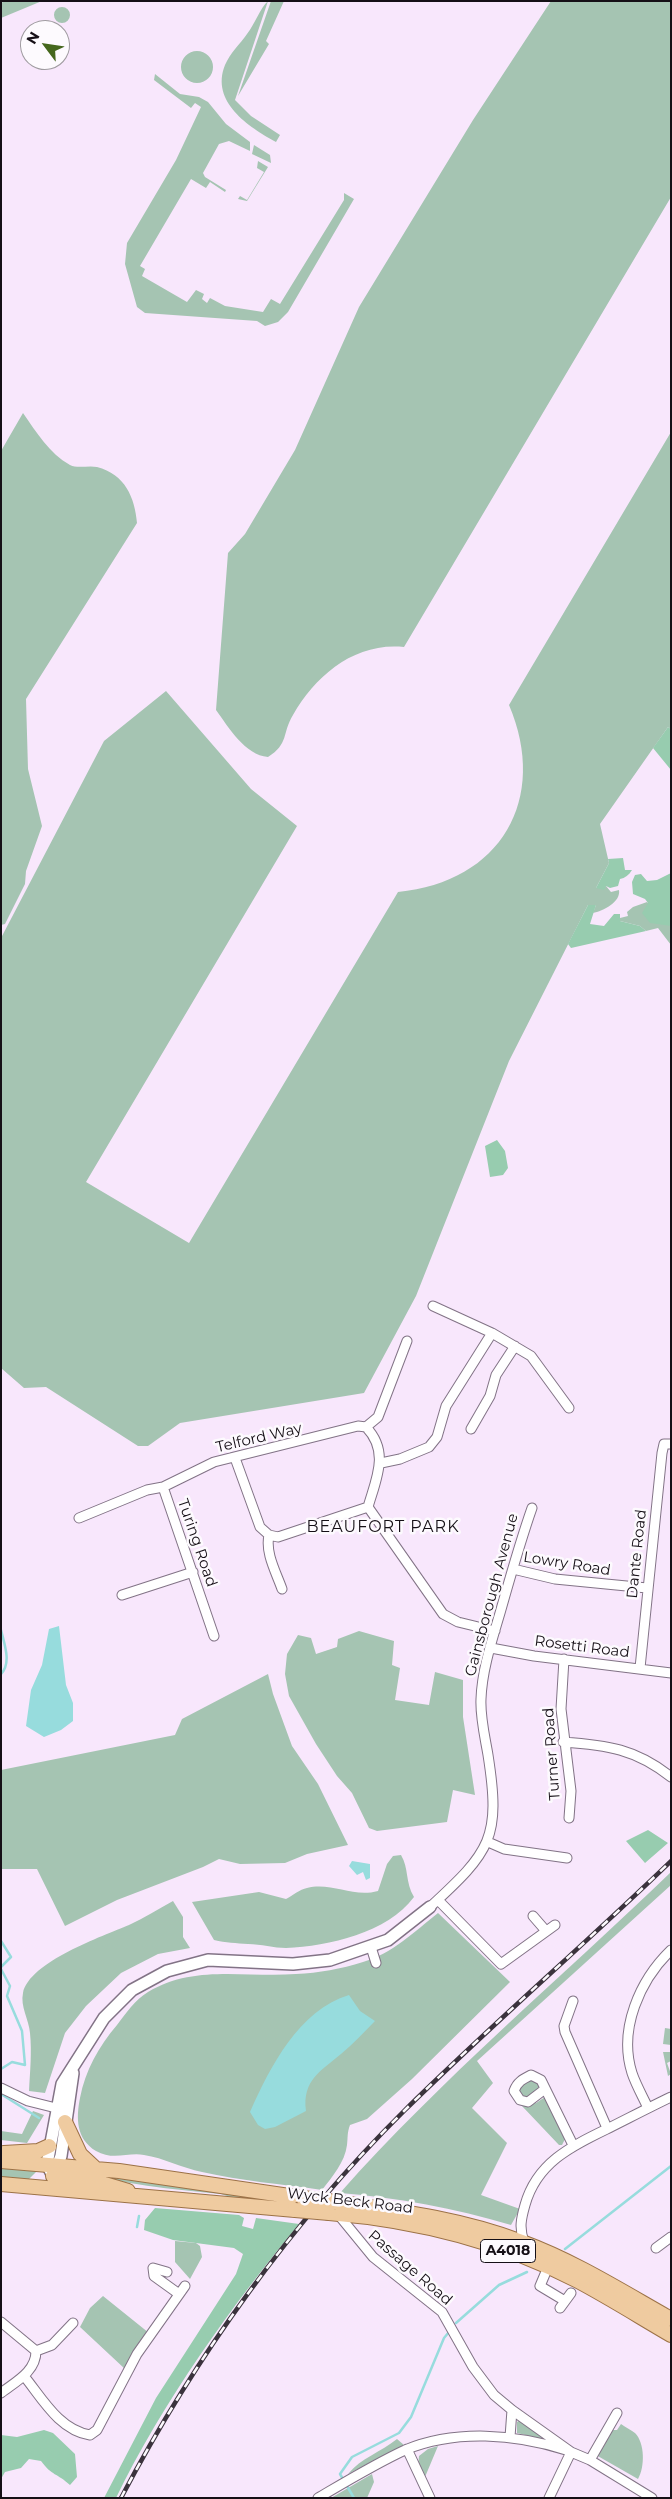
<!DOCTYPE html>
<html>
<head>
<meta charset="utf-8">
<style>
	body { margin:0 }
	#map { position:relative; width:672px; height:2499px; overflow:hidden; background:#f8e7fc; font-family:Montserrat,sans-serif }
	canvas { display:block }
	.frame { position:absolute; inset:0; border:2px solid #150f16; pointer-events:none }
	.north { position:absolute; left:20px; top:20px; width:50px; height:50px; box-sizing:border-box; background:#fdfafe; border:1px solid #a09ca1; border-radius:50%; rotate:301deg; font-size:14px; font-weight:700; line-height:20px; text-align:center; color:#150f16 }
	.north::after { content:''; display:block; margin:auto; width:18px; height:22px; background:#45671d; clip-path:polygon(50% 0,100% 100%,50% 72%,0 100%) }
</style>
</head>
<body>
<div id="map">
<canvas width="672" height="2499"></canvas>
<div class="frame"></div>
<div class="north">N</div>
</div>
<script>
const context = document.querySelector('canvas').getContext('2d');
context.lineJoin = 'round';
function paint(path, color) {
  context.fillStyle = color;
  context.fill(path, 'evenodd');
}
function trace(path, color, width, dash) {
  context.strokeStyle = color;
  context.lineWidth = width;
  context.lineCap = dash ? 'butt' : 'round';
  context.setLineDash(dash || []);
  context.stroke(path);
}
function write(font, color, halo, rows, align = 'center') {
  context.font = font + ' Montserrat,sans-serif';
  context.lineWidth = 5;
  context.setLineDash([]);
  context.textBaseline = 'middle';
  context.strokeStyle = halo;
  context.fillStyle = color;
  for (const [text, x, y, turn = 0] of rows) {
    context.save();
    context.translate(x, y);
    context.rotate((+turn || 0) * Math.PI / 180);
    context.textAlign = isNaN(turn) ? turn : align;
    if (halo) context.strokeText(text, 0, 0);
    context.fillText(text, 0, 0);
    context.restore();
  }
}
const green = new Path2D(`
	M5 1H42L1 18V3Z
	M268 1 235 100 251 116 280 135 276 142C249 127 210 102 225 65 230 53 240 44 247 34 255 24 260 8 268 1Z
	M271 1H284L266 41 269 44 238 96Z
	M551 1H671V197L404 647C355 642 316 675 293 715 282 733 289 744 268 757 245 755 229 728 216 710L228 553 245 534 295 450 359 307 473 120Z
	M54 15a8 8 0 1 1 16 0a8 8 0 1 1-16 0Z
	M181 67a16 16 0 1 1 32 0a16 16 0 1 1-32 0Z
	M155 74 180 94 199 97 208 102 226 124 250 142V151L229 141 219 144 203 173 205 177 226 190 225 192 210 182 206 188 191 179 140 266 145 269 142 276 187 302 196 290 204 294 202 299 207 303 210 298 225 306 263 312 271 299 280 304 344 200V193L354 199 288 312 278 322 265 326 257 321 145 313 137 307 125 264 127 243 176 160 201 107 195 103 191 108 154 80Z
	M254 145 270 155 271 163 252 154Z
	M258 161 268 167 247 201 238 199 240 196 247 200 264 172 257 168Z
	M23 413C37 433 49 453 70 465 78 469 88 465 97 467 125 474 135 498 137 523L26 699 28 769 42 826 26 871 25 884 5 924 1 925V451Z
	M671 432V729L668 727 600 824 609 863 596 888 606 886 611 892 619 890C621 902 603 911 593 913L596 905H588L509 1061 416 1296 364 1393 180 1423 148 1446H138L46 1387 24 1388 1 1368V938L104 741 166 691 251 789 297 826 86 1182 189 1243 398 892C501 882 549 799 509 705Z
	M647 902 671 926V945L658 928 646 931 640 926 620 921V918L628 916 627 912 633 907Z
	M359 1631 394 1641 392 1665 400 1668 395 1700 429 1705 435 1672 463 1680V1717L475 1795 453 1790 447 1822 377 1831 369 1828 352 1793 337 1776 316 1744 289 1696 285 1674 287 1654 298 1635 311 1638 316 1654 337 1647 338 1639Z
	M268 1674 273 1694 292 1746 318 1784 348 1845 307 1854 285 1863 240 1864 219 1859 203 1867 117 1900 65 1926 37 1869H1V1770L175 1735 182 1719Z
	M401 1855C409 1868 405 1882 414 1897 387 1933 329 1946 286 1948 274 1948 261 1944 248 1944 236 1943 226 1943 214 1940L192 1902 259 1892 286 1899C292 1896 300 1889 307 1888 332 1882 353 1898 378 1891L387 1864 393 1856Z
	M671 1872V1885L477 2061 493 2083 472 2108 507 2143 481 2195 520 2209 511 2225C454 2208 399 2198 340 2193 442 2078 560 1979 671 1872Z
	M173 1901 183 1917V1937L190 1948 158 1954 121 1973 86 2006 65 2033 45 2093 29 2091C30 2072 32 2052 30 2033 29 2020 20 2006 23 1993 29 1962 103 1936 129 1925 144 1918 158 1909 173 1901Z
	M438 1913 510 1982 412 2079 367 2119 350 2125C347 2133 348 2137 347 2145 345 2162 332 2177 322 2190 282 2184 241 2181 202 2172 182 2168 164 2158 144 2155 128 2152 113 2161 96 2151 76 2139 76 2118 80 2098 85 2071 99 2046 117 2025 126 2013 135 2000 148 1992 194 1964 246 1978 296 1974 319 1973 341 1969 363 1962 392 1954 415 1931 438 1913Z
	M665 2028 671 2029V2045L663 2044Z
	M663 2052H671V2061L667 2063 671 2074 668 2076Z
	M530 2080H535L539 2084 538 2089 527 2097H522L518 2092 520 2087Z
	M545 2097 565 2139 562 2145H559L522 2106 536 2103Z
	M33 2111 44 2115 27 2143 1 2140V2131L22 2134Z
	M1 2165 38 2170 28 2180 1 2178Z
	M74 2170 251 2196 250 2201 233 2198 221 2194C172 2189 122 2185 74 2170Z
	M175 2241 196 2243 200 2246 202 2257 190 2279 175 2262Z
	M103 2296 149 2333 125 2369 80 2327 90 2308Z
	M520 2420 547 2440 517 2433V2422Z
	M621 2424C625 2427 631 2430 635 2433 645 2443 645 2467 638 2479L596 2455 611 2430H617Z
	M397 2439 404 2445 348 2474C361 2458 381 2452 397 2439Z
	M438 2446 425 2477 418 2466 419 2456 428 2449Z
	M372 2474 374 2482 367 2498H331Z`);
const forest = new Path2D(`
	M668 727 671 729V770L653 748Z
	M623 858 625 870H632C629 875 625 878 620 879L618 886 610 888 606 886 604 890 596 888 609 863 608 859Z
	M671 873V926L650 923 642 913 648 903 645 899 633 894 632 882 635 875 641 874 647 881 657 880Z
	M588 905H596L590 924 604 926 614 914H620V921L640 926 646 931 571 948 568 944Z
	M497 1140 505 1151 508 1168 503 1175 490 1177 485 1146Z
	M648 1830 668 1843 645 1863 626 1841Z
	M155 2208 239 2215 244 2218 242 2226 253 2229 256 2218 299 2224C232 2305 162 2403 116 2498H104L156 2398 236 2274 243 2254 234 2248 173 2240 144 2230 145 2220Z
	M44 2430 53 2433 75 2454 77 2477 70 2485C57 2473 52 2476 41 2461L29 2459 21 2468 5 2472 1 2479V2435L17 2437Z`);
const water = new Path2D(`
	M59 1626 66 1685 73 1703V1721L61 1730 44 1737 26 1726 31 1690 42 1665 49 1629Z
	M352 1861 370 1864V1878L366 1880 363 1872 357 1875 349 1866Z
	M349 1995 360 2011 375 2021C364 2032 353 2044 341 2054 321 2071 302 2080 306 2111L275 2127 265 2129 258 2125 250 2112C270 2067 299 2010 349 1995Z`);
const stream = new Path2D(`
	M1 1630C4 1643 12 1663 1 1674
	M1 1967 11 1957 1 1941
	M1 1969 10 1986 7 1996 22 2031 25 2065 12 2062 1 2069
	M1 2094 39 2118
	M137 2227 139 2216
	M565 2249 671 2166
	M456 2323 499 2285 527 2272
	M354 2498 340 2474 352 2457 399 2433 411 2417 444 2338 449 2332`);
const minor = new Path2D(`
	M433 1306 492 1333 531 1356 569 1408
	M366 1427 378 1417 407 1341
	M471 1429 490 1396 496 1375 515 1346
	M235 1458 260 1527 269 1535 278 1537 368 1507
	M381 1463 400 1459 429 1447 437 1437 446 1406 492 1333
	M163 1487 214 1636
	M368 1507 443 1614 458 1622 495 1631
	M79 1518 147 1490 163 1487 214 1462 358 1426 366 1427C390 1452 376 1479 368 1507
	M269 1535C265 1553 276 1572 282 1589
	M513 1569 555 1579 647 1588
	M122 1595 193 1572
	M491 1648 534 1656 671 1673
	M564 1659 561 1709 571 1791 569 1818
	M640 1668 662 1453 664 1444H671
	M563 1742C607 1745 636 1749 671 1777
	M488 1842 504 1849 567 1858
	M438 1900 501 1964 555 1925
	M430 1907C491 1851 501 1838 488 1755 485 1737 480 1717 481 1699 482 1670 492 1640 500 1613 510 1578 520 1542 532 1508
	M533 1916 546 1931
	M371 1947 376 1963
	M573 2001 564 2026 565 2032 607 2128
	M1 2088 28 2101 56 2108
	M545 2089 528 2102 520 2100 514 2091C517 2082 523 2079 531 2075L541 2080 573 2145
	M648 2108C643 2097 636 2085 632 2073 618 2029 640 1980 671 1950
	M337 2213 373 2257 442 2312 473 2367 494 2395 512 2410 571 2452 590 2460 652 2498
	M524 2242C519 2228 521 2219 525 2205 537 2162 572 2146 609 2128 629 2118 650 2107 671 2097
	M656 2248 671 2237
	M548 2267 540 2286 565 2301
	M167 2272 153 2268 154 2276 179 2294
	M560 2308 571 2293
	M1 2322 36 2351C36 2372 15 2382 1 2393
	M36 2351 52 2345 73 2323
	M24 2376C42 2398 59 2430 90 2435L97 2430 137 2354 185 2286
	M510 2437 512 2410
	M407 2449 430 2498
	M590 2460 617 2413
	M318 2498C347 2481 375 2464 405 2450 456 2429 515 2434 566 2450
	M549 2498 571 2452`);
const tertiary = new Path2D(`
	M51 2172 47 2164 62 2084 104 2018 132 1990 167 1971 208 1960 293 1964 330 1960 388 1940 430 1907
	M55 2172 61 2156 73 2073`);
const primary = new Path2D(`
	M65 2122 80 2154 95 2168
	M4 2153 38 2151 49 2146
	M1 2161 119 2171 303 2198
	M53 2176 91 2180 128 2191
	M1 2184 295 2210
	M336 2202C399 2211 462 2219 522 2242 574 2261 623 2292 671 2319
	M329 2213C415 2220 501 2241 578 2281 610 2298 640 2317 671 2335`);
const rail = new Path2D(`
	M121 2498C195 2357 291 2223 404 2111 491 2025 583 1946 671 1861`);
const primaryBridge = new Path2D(`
	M303 2198 336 2202
	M295 2210 329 2213`);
const shields = [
	[508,2251,55]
];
const shieldNames = [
	["A4018",508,2251]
];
const streetNames = [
	["Telford Way",259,1438,-13],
	["Turing Road",197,1543,71],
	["Dante Road",637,1554,-84],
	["Lowry Road",567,1564,9],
	["Gainsborough Avenue",492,1595,-75],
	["Rosetti Road",582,1647,7],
	["Turner Road",552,1754,-94],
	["Wyck Beck Road",350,2201,7],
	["Passage Road",410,2268,41]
];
const neighbourhoodNames = [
	["BEAUFORT PARK",383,1527]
];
paint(green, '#a5c4b2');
paint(forest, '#97ccaf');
paint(water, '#97dcdd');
trace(stream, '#97dcdd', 2.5);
trace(minor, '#827386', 11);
trace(tertiary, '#827386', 14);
trace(primary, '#9c7247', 16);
trace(minor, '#fff', 9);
trace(tertiary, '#fff', 11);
trace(primary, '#efcba0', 14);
trace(rail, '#3b333d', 4.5);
trace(rail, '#fdfafe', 2.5, [8]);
trace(primaryBridge, '#9c7247', 16, []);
trace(primaryBridge, '#efcba0', 14);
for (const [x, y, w] of shields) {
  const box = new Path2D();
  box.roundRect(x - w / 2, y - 11.5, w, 23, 4);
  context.fillStyle = '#fdfafe';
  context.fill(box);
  trace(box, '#150f16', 1);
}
write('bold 14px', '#150f16', null, shieldNames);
write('15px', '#150f16', '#fdfafe', streetNames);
context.letterSpacing = '1px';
write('16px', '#150f16', '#fdfafe', neighbourhoodNames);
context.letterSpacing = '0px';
</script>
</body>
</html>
